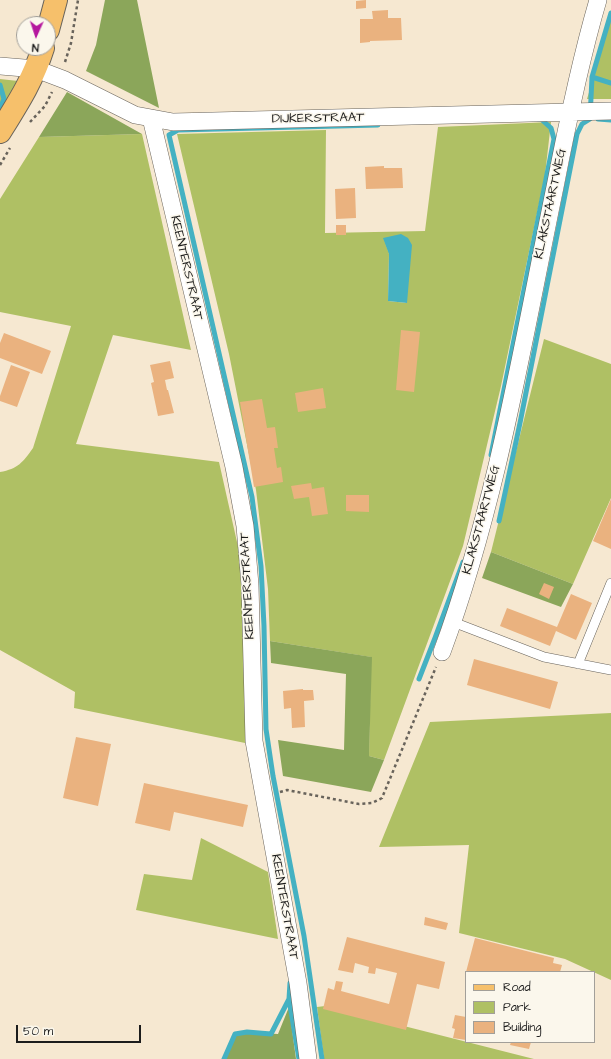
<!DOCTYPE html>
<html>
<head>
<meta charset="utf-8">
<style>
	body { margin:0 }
	#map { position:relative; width:611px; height:1059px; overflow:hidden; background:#f6e8d1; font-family:"Architects Daughter",sans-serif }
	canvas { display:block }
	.legend { position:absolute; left:465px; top:971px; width:130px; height:72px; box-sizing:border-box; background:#fbf7ec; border:1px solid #a29f99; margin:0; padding:5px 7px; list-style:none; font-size:12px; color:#1c1c1c }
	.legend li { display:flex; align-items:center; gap:8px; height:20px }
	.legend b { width:20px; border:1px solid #a29f99 }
	.north { position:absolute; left:16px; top:16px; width:40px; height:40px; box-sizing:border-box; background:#fbf7ec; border:1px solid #a29f99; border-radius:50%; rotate:183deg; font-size:11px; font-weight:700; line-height:16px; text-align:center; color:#1c1c1c }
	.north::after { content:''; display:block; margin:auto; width:14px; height:18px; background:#b5179e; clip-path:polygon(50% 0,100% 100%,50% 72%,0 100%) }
	.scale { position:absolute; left:16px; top:1025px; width:125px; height:18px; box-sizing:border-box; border:2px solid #1c1c1c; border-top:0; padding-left:5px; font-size:12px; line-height:14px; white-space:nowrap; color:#1c1c1c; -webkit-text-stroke:3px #fbf7ec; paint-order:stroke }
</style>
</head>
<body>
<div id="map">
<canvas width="611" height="1059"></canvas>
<ul class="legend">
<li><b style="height:5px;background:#f6c06b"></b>Road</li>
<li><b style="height:11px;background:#afc064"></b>Park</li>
<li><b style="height:11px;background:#eab27f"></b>Building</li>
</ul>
<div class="north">N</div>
<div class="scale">50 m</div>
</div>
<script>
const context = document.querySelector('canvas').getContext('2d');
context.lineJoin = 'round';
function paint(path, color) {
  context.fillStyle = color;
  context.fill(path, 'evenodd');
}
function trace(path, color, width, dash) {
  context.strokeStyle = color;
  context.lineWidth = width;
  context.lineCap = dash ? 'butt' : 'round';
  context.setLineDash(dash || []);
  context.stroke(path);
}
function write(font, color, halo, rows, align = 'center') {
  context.font = font + ' "Architects Daughter",sans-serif';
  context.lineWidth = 3;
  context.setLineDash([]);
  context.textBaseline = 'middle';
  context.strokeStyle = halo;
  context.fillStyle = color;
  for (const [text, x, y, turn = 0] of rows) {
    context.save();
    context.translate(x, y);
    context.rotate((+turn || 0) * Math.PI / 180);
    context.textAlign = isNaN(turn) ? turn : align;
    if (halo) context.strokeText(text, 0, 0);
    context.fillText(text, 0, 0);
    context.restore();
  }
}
const green = new Path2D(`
	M611 19V99H587Z
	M0 79 18 81 0 117Z
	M551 122 545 175 501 386 463 546 384 760 369 756 371 657 270 641 268 589 256 490 229 354 177 134 326 130 325 233 425 231 438 127ZM383 238 407 303 388 301 389 254Z
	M142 134 191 350 113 335 76 444 219 462 239 551 250 744 74 708 75 692 0 650V472C18 469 23 462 33 448L71 326 0 312V199L39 137Z
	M544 339 611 364V498L573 584 491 552Z
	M611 713V980L565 959 459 933 469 845 379 847 430 722Z
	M201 838 268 872 278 939 136 910 144 874 192 880Z
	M325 1006 534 1059H324L317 1007Z`);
const forest = new Path2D(`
	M105 0H137L159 108 86 71 96 45Z
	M67 92 142 134 39 137Z
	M491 552 573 584 561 607 482 578Z
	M270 641 372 657 369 756 384 760 371 792 283 776 278 740 344 750 346 674 271 663Z
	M289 1007 296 1059H225L234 1037 244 1032 278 1034Z`);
const water = new Path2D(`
	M401 234 408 238 412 245 407 303 388 301 389 254 383 238Z`);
const stream = new Path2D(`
	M611 13 592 77 611 83
	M0 85 4 99 0 109
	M598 119 611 120
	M491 455 554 139 551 128 541 119H538
	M499 521 520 423 577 134 582 124 590 119 592 77
	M419 679 435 638 463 562
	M289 999 290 983
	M224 1059 235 1034 247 1032 271 1034 289 999 299 1059
	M322 1059 304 936 273 776 266 729 264 626 261 566 252 497 169 135 178 130 378 125`);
const building = new Path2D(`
	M366 0V8L356 9V1Z
	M388 10V18H401L402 40 370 41V42L360 43V19H373L372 11Z
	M384 166V168H402L403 188 366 189 365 167Z
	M355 188 356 218 336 219 335 189Z
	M336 225H346V235H336Z
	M401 330 420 332 414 392 396 390Z
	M4 333 51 351 42 374 0 358V343Z
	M170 361 174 378 165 380 167 390H168L174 413 158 416 151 383 154 382 150 365Z
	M11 365 30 372 17 407 0 401V396Z
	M323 388 326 408 298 412 295 393Z
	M262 399 267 428 275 427 278 448H274L277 468 281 467 283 482 254 487 240 402Z
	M311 483 312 489 324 487 328 514 312 516 309 497 294 499 291 486Z
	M346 495H369V512L346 511Z
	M611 499V549L593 541Z
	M544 583 554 587 549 599 539 594Z
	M571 594 592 603 576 640 556 631 550 646 500 626 507 608 557 627Z
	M474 659 558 682 550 709 467 685Z
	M303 689V690H313L314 700 304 701 305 727 292 728 291 708 284 709 283 691Z
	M76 737 111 744 98 806 63 798Z
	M144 783 248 805 243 827 174 812 170 831 135 823Z
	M425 917 448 923 446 930 424 925Z
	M347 937 445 962 439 989 417 984 406 1030 323 1009 328 988 334 990 336 981 343 982 341 991 389 1004 397 973 376 968 375 974 368 973 369 967 355 963 353 973 338 970Z
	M475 938 554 958 553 963 562 965 560 972H466Z
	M455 1015 466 1017V1040L453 1038 455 1029 452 1028Z
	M511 1042H531L529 1049 510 1045Z`);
const path = new Path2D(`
	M65 62 71 43 78 0
	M30 122 45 106 52 92
	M0 165 10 148
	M280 792 287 790 359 804 372 803 382 798 436 667`);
const service = new Path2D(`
	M453 622 544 657 611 670
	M578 664 611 583`);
const minor = new Path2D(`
	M0 66 36 69 65 80 135 115 173 122 611 111
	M151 118 234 467 245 526 250 585 254 741 298 983 308 1059
	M442 652C497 503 523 342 555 187 567 125 580 61 598 0`);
const primary = new Path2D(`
	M48 30 56 0
	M0 132C18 103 33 80 43 48`);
const streetNames = [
	["DIJKERSTRAAT",318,119,-1],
	["KLAKSTAARTWEG",551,204,-78],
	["KEENTERSTRAAT",186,268,77],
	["KLAKSTAARTWEG",482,520,-75],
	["KEENTERSTRAAT",248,586,-93],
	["KEENTERSTRAAT",284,907,80]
];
paint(green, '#afc064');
paint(forest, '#8ba65a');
paint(water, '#44b1c2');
trace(stream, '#44b1c2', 5);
paint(building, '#eab27f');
trace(service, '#68635b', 10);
trace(minor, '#68635b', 18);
trace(primary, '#68635b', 24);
trace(path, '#68635b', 2.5, [3, 3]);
trace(service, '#fff', 9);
trace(minor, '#fff', 17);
trace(primary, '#f6c06b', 22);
write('13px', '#1c1c1c', '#fbf7ec', streetNames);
</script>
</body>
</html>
